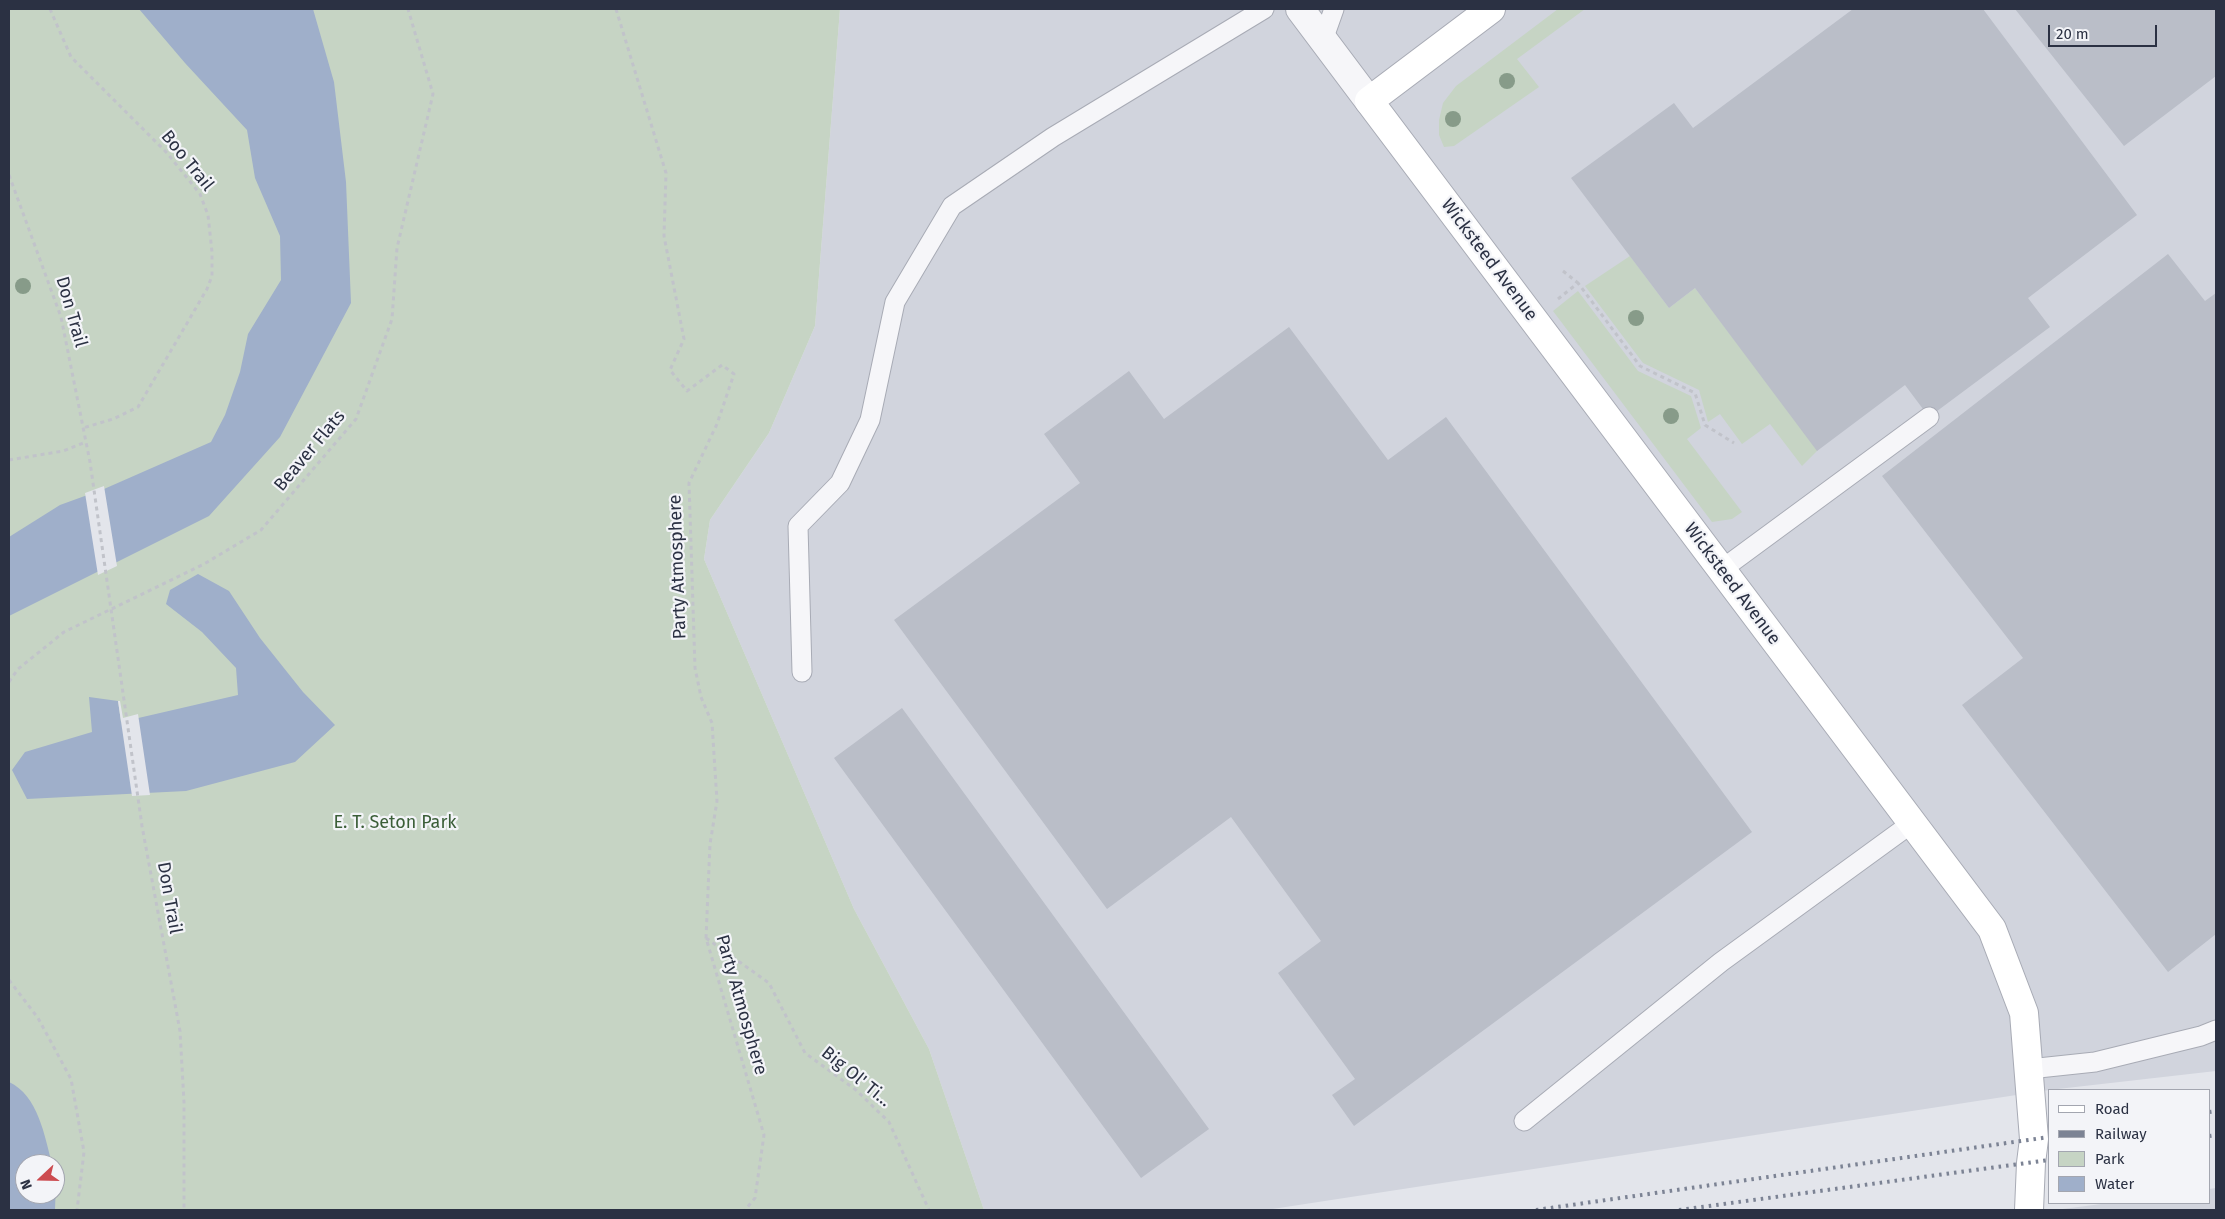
<!DOCTYPE html>
<html>
<head>
<meta charset="utf-8">
<style>
	body { margin:0 }
	#map { position:relative; width:2225px; height:1219px; overflow:hidden; background:#e3e5eb; font-family:"Fira Sans",sans-serif }
	canvas { display:block }
	.frame { position:absolute; inset:0; border:10px solid #2b3143; pointer-events:none }
	.legend { position:absolute; left:2048px; top:1089px; width:162px; height:115px; box-sizing:border-box; background:#f3f4f8; border:1px solid #a3a6b0; margin:0; padding:6px 9px; list-style:none; font-size:15px; color:#2b3143 }
	.legend li { display:flex; align-items:center; gap:10px; height:25px }
	.legend b { width:25px; border:1px solid #a3a6b0 }
	.north { position:absolute; left:15px; top:1154px; width:50px; height:50px; box-sizing:border-box; background:#f3f4f8; border:1px solid #a3a6b0; border-radius:50%; rotate:249deg; font-size:14px; font-weight:700; line-height:20px; text-align:center; color:#2b3143 }
	.north::after { content:''; display:block; margin:auto; width:18px; height:22px; background:#cc4b50; clip-path:polygon(50% 0,100% 100%,50% 72%,0 100%) }
	.scale { position:absolute; left:2048px; top:25px; width:109px; height:22px; box-sizing:border-box; border:2px solid #2b3143; border-top:0; padding-left:6px; font-size:15px; line-height:18px; white-space:nowrap; color:#2b3143; -webkit-text-stroke:4px #f3f4f8; paint-order:stroke }
</style>
</head>
<body>
<div id="map">
<canvas width="2225" height="1219"></canvas>
<div class="frame"></div>
<ul class="legend">
<li><b style="height:6px;background:#fff"></b>Road</li>
<li><b style="height:6px;background:#7c8394"></b>Railway</li>
<li><b style="height:14px;background:#c6d4c4"></b>Park</li>
<li><b style="height:14px;background:#9fafca"></b>Water</li>
</ul>
<div class="north">N</div>
<div class="scale">20 m</div>
</div>
<script>
const context = document.querySelector('canvas').getContext('2d');
context.lineJoin = 'round';
function paint(path, color) {
  context.fillStyle = color;
  context.fill(path, 'evenodd');
}
function trace(path, color, width, dash) {
  context.strokeStyle = color;
  context.lineWidth = width;
  context.lineCap = dash ? 'butt' : 'round';
  context.setLineDash(dash || []);
  context.stroke(path);
}
function write(font, color, halo, rows, align = 'center') {
  context.font = font + ' "Fira Sans",sans-serif';
  context.lineWidth = 4.5;
  context.setLineDash([]);
  context.textBaseline = 'middle';
  context.strokeStyle = halo;
  context.fillStyle = color;
  for (const [text, x, y, turn = 0] of rows) {
    context.save();
    context.translate(x, y);
    context.rotate((+turn || 0) * Math.PI / 180);
    context.textAlign = isNaN(turn) ? turn : align;
    if (halo) context.strokeText(text, 0, 0);
    context.fillText(text, 0, 0);
    context.restore();
  }
}
const built = new Path2D(`
	M840 9H2216V1071L2049 1090 1266 1210H984L929 1049 854 909 704 559 710 520 769 433 815 326Z
	M2216 1188V1210H2055L2109 1203H2209V1189Z`);
const green = new Path2D(`
	M9 9H840L815 326 769 433 710 520 704 559 854 909 929 1049 984 1210H9ZM25 1164H55V1194H25Z
	M1558 9H1585L1517 59 1539 87 1454 146 1444 147 1439 135V120L1443 103 1456 86Z
	M1630 256 1669 308 1695 288 1818 450 1802 466 1770 424 1742 444 1720 414 1708 422 1699 390 1643 363 1585 286Z
	M1578 291 1638 371 1691 396 1701 428 1687 439 1742 512 1732 519 1712 522 1553 311Z`);
const water = new Path2D(`
	M139 9H313L334 82 346 182 351 303 280 437 209 516 9 616V537L60 505 104 489 211 442 225 415 240 372 248 334 281 280 280 236 255 178 247 130 185 63Z
	M198 574 229 591 260 638 303 692 335 725 295 762 186 791 27 799 12 770 25 752 92 732 89 697 118 701 121 722 238 695 236 668 202 632 166 604 170 590Z
	M9 1082C38 1095 45 1137 52 1164H25V1194H55V1177L56 1180 55 1210H9Z`);
const pier = new Path2D(`
	M104 486 117 566 98 575 85 493Z
	M118 701H120L123 718 138 714 150 795 132 796Z`);
const building = new Path2D(`
	M1853 9H1983L2137 215 2028 298 2050 327 1929 417 1905 385 1817 451 1695 288 1669 308 1571 178 1674 103 1693 128Z
	M2015 9H2216V76L2124 146Z
	M2168 254 2205 301 2216 293V934L2168 972 1962 705 2023 658 1882 476Z
	M1289 327 1388 460 1446 417 1752 832 1354 1126 1332 1095 1355 1079 1278 973 1321 941 1231 817 1107 909 894 620 1080 483 1044 434 1129 371 1164 419Z
	M902 708 1209 1129 1141 1178 834 758Z`);
const path = new Path2D(`
	M50 9 71 57 167 153 200 194 208 215 212 252V276L207 289 138 407 113 419 83 428
	M616 9 666 173 664 236 684 339 670 370 687 391 722 365 734 374 717 424 689 483 695 668 701 697 712 723 717 801 710 844 706 938 764 1135 755 1198 745 1210
	M9 175 61 317 90 462 142 826 180 1031 184 1102V1210
	M1563 271 1578 283
	M1558 299 1578 283 1640 366 1695 393 1705 425 1734 443
	M9 460 63 451 86 442
	M9 682 18 669 64 632 204 564 261 530 356 419 392 319 397 248 433 94 408 9
	M706 938 769 983 805 1053 856 1090 889 1122 929 1210
	M9 980 38 1018 71 1079 84 1152 77 1210`);
const lane = new Path2D(`
	M1323 40 1334 9
	M1721 570 1929 417
	M802 672 798 526 840 483 870 420 895 302 952 206 1053 137 1264 9
	M2029 1069 2095 1062 2201 1036 2216 1030
	M1524 1121 1721 962 1912 823`);
const street = new Path2D(`
	M1300 9 1369 101`);
const secondary = new Path2D(`
	M1491 9 1369 101 1992 929 2024 1013 2034 1139 2031 1163 2029 1210`);
const rail = new Path2D(`
	M2209 1112 2216 1111
	M2209 1136 2216 1135
	M1536 1210 2049 1137
	M1679 1210 2049 1160`);
const trees = [
	[1507,81],
	[1453,119],
	[23,286],
	[1636,318],
	[1671,416]
];
const streetNames = [
	["Boo Trail",187,161,51],
	["Wicksteed Avenue",1489,260,53],
	["Don Trail",71,312,74],
	["Beaver Flats",310,451,-50],
	["Party Atmosphere",678,567,-92],
	["Wicksteed Avenue",1732,584,53],
	["Don Trail",169,898,80],
	["Party Atmosphere",741,1005,74],
	["Big Ol' Ti...",856,1077,39]
];
const parkNames = [
	["E. T. Seton Park",395,823]
];
paint(built, '#d1d4dd');
paint(green, '#c6d4c4');
paint(water, '#9fafca');
paint(pier, '#e3e5eb');
paint(building, '#babec8');
trace(lane, '#a8abb5', 21);
trace(street, '#a8abb5', 30);
trace(secondary, '#a8abb5', 30);
trace(path, '#c1c3ca', 3, [4, 4]);
trace(lane, '#f6f6f9', 19);
trace(street, '#f6f6f9', 28);
trace(secondary, '#fff', 28);
trace(rail, '#7c8394', 4, [2.5, 5]);
context.fillStyle = '#879b89';
for (const [x, y] of trees) {
  context.beginPath();
  context.arc(x, y, 8, 0, 2 * Math.PI);
  context.fill();
}
write('18px', '#2b3143', '#f3f4f8', streetNames);
write('18px', '#3b5e38', '#f3f4f8', parkNames);
</script>
</body>
</html>
